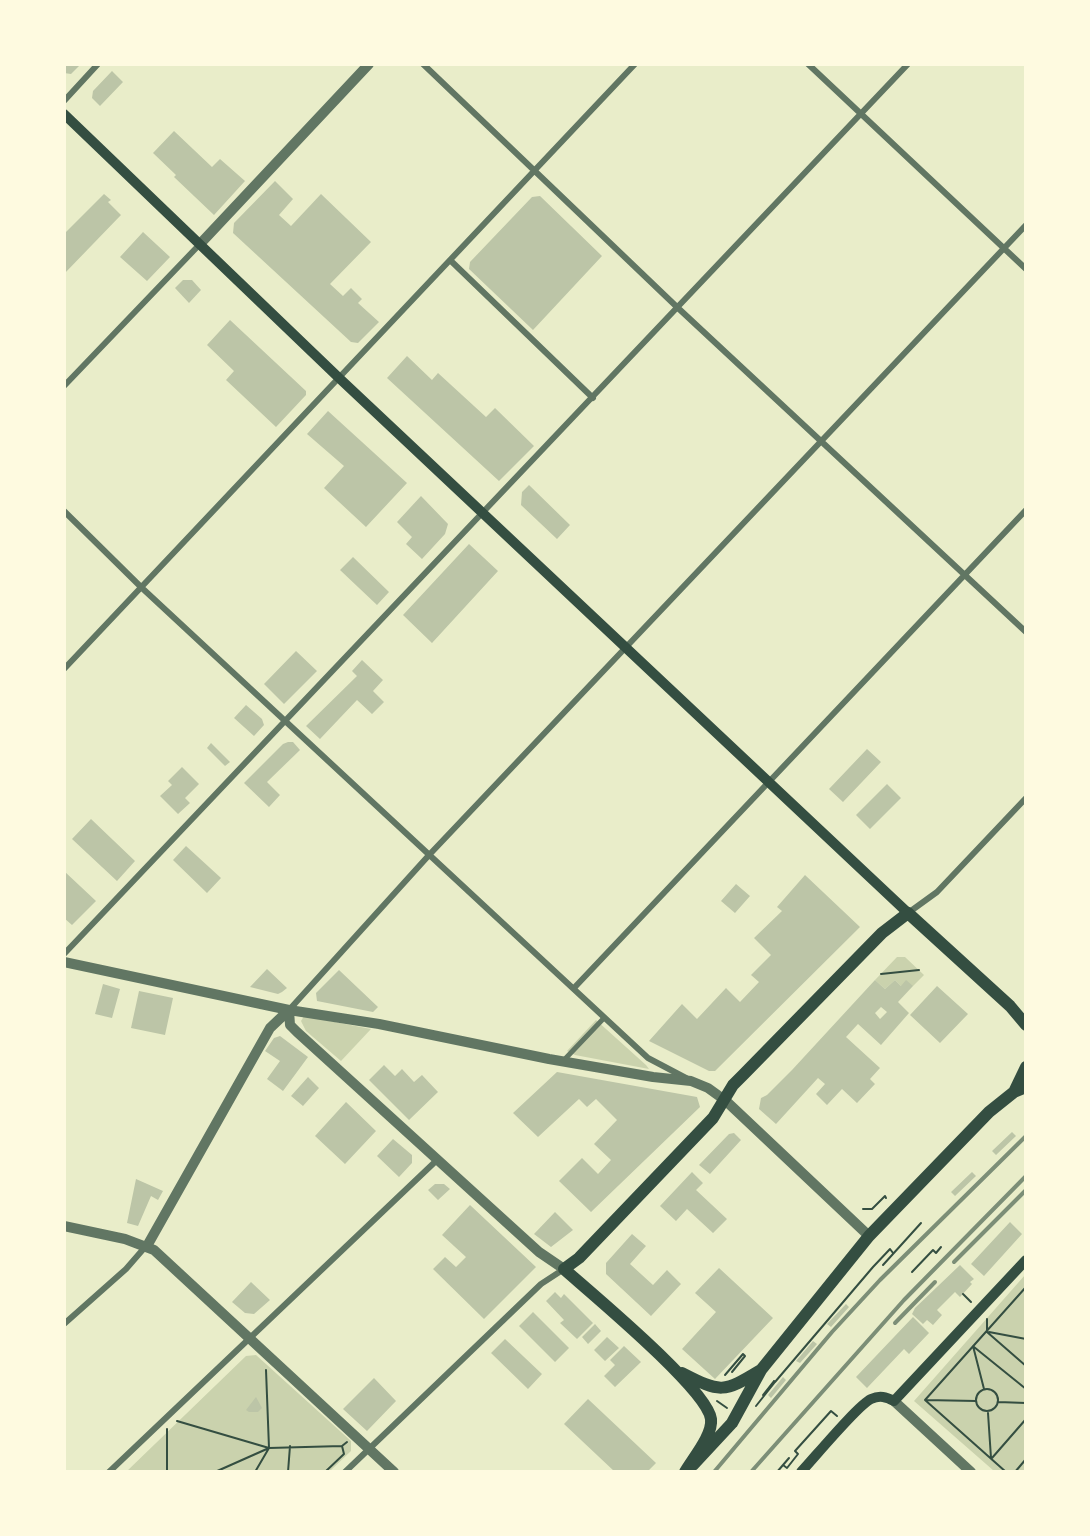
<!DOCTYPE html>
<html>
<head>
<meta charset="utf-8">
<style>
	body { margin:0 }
	#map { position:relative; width:1090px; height:1536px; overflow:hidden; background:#e9edc9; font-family:Manrope,sans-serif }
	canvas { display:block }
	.frame { position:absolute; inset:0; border:66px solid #fefae0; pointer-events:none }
</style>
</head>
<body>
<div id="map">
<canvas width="1090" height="1536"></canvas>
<div class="frame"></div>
</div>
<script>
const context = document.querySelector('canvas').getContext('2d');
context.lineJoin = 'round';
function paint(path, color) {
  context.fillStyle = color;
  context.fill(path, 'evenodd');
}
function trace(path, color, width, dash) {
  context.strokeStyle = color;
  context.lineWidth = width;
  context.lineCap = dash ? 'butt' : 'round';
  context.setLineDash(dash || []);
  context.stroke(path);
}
const green = new Path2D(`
	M897 957H905L924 975 913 986H901L895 980 885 989 875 980Z
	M304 1016 371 1029 341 1061 306 1031 301 1021Z
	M596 1020 646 1065 649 1069 575 1055 567 1051Z
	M1025 1275V1471H994L914 1401Z
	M256 1355 351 1441V1451L330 1471 126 1472 246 1356Z`);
const building = new Path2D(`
	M64 64H77L79 66 71 74 64 73Z
	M112 71 123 82 100 106 92 98 93 91Z
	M174 131 212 167 220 159 245 181 214 215 174 177 176 175 153 153Z
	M275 181 293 199 279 215 291 226 321 194 371 242 330 284 343 296 351 288 362 299 358 303 379 322 358 343 351 342 233 233 234 223Z
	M104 194 111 200 108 202 121 215 64 274V234Z
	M540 196 602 256 533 330 469 269 470 262 532 197Z
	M143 232 170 257 147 281 120 257Z
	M183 280H192L201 290 189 303 175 288Z
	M230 320 306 391V395L276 427 226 380 234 371 207 345Z
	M407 356 432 380 438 373 486 417 495 408 534 446 499 481 387 378Z
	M328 411 407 483 366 527 324 488 344 466 307 434Z
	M529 485 570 525 557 539 521 505 522 492Z
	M421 496 448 524 445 534 422 559 406 544 412 537 397 522Z
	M469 544 498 571 432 643 403 615Z
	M353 557 389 592 377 605 340 570Z
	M296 651 317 671 284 704 264 684Z
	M362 660 383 680 373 691 384 702 372 714 357 700 320 739 306 726 357 676 352 671Z
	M246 705 262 719 264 725 254 736 234 718Z
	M288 742H293L300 750 267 782 280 795 269 807 244 783 283 744Z
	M211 743 230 762 225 766 207 748Z
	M867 749 881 762 843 802 829 789Z
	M182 767 199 784 185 798 190 803 178 814 160 796 172 785 168 781Z
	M887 784 901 798 870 829 856 815Z
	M91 819 135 861 117 881 72 839Z
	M186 846 221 878 207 893 173 860Z
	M64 871 96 901 72 925 64 918Z
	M805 875 860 927 715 1071H709L649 1041 682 1004 697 1019 726 988 740 1002 759 982 751 975 771 955 754 938 782 911 777 907Z
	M736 884 750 896 735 913 721 901Z
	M267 969 287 988 282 992 278 994 250 987Z
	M339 970 378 1007 373 1012 317 1001 316 993Z
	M875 980 885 989 895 980 901 986 906 980 913 986 898 1002 909 1013 881 1045 858 1024 846 1037 880 1068 870 1079 875 1084 857 1103 842 1089 827 1105 816 1094 825 1084 818 1078 776 1124 759 1109 761 1098 767 1095 792 1070ZM881 1007 887 1012 880 1019 875 1013Z
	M103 984 120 989 112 1018 95 1014Z
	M937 986 968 1014 940 1043 910 1015Z
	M139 991 173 998 165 1035 131 1028Z
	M280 1036 308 1057 283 1091 267 1079 280 1061 265 1051 274 1038Z
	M384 1065 395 1076 402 1069 414 1082 422 1075 438 1092 409 1120 369 1080Z
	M557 1072 697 1097 700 1107 591 1212 559 1181 582 1158 598 1174 611 1160 594 1144 617 1120 596 1099 587 1107 579 1099 538 1137 513 1113Z
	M308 1077 319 1088 303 1106 291 1096Z
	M346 1102 376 1131 345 1164 315 1136Z
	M1012 1132 1016 1136 996 1155 992 1151Z
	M734 1133 741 1140 710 1174 699 1165 729 1134Z
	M393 1139 412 1155V1163L399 1177 377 1156Z
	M692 1172 703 1183 696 1190 727 1219 713 1233 687 1209 676 1221 660 1206Z
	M972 1172 976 1176 955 1196 951 1192Z
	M136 1179 163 1191 158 1200 151 1196 138 1226 127 1223Z
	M435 1184H444L450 1189 438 1200 428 1190Z
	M470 1205 536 1267 484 1319 433 1269 445 1257 456 1267 466 1257 442 1235Z
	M555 1212 573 1230 551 1247 534 1234Z
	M1010 1222 1022 1234 984 1276 971 1264Z
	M632 1234 646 1246 630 1264 653 1285 667 1270 681 1284 651 1316 606 1274V1263Z
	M960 1265 974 1279 970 1282 972 1284 960 1297 955 1292 937 1310 942 1315 933 1325 927 1320 923 1324 912 1314 915 1308Z
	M719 1268 773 1318 715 1379 682 1349 716 1312 695 1293Z
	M251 1282 270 1300 254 1314 245 1313 232 1302Z
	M555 1292 561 1298 564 1294 593 1323 577 1339 560 1323 564 1320 546 1301Z
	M846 1304 849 1307 831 1327 827 1324Z
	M533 1312 569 1348 555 1362 519 1326Z
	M913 1317 929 1333 909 1354 904 1349 867 1388 856 1377Z
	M595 1324 601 1331 588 1344 582 1337Z
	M607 1337 619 1348 605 1361 594 1350Z
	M505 1339 542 1374 528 1389 491 1353Z
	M813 1341 817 1344 800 1363 796 1361Z
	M624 1346 641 1362 615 1387 604 1376 615 1365 610 1360Z
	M783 1377 786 1380 771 1398 768 1395Z
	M374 1378 396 1401 367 1431 343 1409Z
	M256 1397 262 1408 258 1412H249L246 1410Z
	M588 1399 656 1463 647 1472H615L564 1424Z`);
const path = new Path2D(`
	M881 974 919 970
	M863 1209H872L885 1196 886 1198
	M883 1265 921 1223
	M912 1272 933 1250 936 1253 941 1247
	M963 1294 971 1302
	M987 1331V1319
	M987 1332 1026 1366
	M989 1332 1026 1339
	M973 1346 984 1389
	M974 1347 1026 1389
	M725 1375 743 1354 745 1356 732 1372
	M775 1382 873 1267 890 1249 893 1253
	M976 1400a11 11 0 1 1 22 0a11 11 0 1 1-22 0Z
	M763 1395 774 1381
	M925 1400 1026 1287
	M925 1400 1006 1472
	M925 1400 976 1401
	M717 1401 727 1408
	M998 1402 1026 1403
	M756 1406 775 1382 774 1381
	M988 1413 991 1458
	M177 1421 269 1448
	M167 1429V1472
	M992 1458 1026 1419
	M783 1465 787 1468 798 1454 795 1451 831 1411 837 1416
	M215 1472 269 1448 342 1446 347 1442
	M255 1472 269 1448 266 1370
	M288 1472 290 1446
	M325 1472 344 1454 342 1446
	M777 1472 789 1458
	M1015 1472 1026 1459`);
const pedestrian = new Path2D(`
	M564 1060 604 1018`);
const minor = new Path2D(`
	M423 64 678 308 1026 632
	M808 64 1026 269
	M64 101 98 64
	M450 260 593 398
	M64 386 200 244
	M64 511 142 588 648 1058 686 1078
	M64 669 635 64
	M908 913 937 892 1026 798
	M64 954 908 64
	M574 988 1026 510
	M289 1010 430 854 1026 225
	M64 1324 126 1269 146 1246
	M109 1472 437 1160
	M345 1472 541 1284 564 1269`);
const tertiary = new Path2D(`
	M200 244 369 64
	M64 962 289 1010 379 1024 549 1059 653 1077 691 1081 708 1088 726 1101 869 1236
	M289 1010 290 1025 297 1032 539 1252 564 1269
	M64 1226 125 1239 154 1250 394 1472
	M147 1246 270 1028 289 1010
	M894 1401 971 1472`);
const secondary = new Path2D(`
	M64 114 338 377 908 913
	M801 1472C815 1457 858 1405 871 1399 880 1395 886 1397 894 1401L1026 1260`);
const primary = new Path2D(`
	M1014 1092 1026 1067
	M682 1373C721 1393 723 1393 761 1370
	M693 1465 732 1423 761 1370 869 1236 989 1112 1014 1092 1026 1087
	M685 1472C693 1458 713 1435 711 1419 707 1389 591 1293 564 1269L579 1258 713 1118 733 1085 744 1074 882 933 908 913 1010 1006 1026 1025`);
const rail = new Path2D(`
	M954 1262 1026 1190
	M895 1323 935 1282
	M714 1472 832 1332 880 1280 1026 1136
	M751 1472 904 1300 1026 1176`);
paint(green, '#cad2ad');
paint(building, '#bcc5a7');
trace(path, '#344e41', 2);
trace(pedestrian, '#617663', 5);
trace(minor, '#617663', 6);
trace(tertiary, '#617663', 10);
trace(secondary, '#344e41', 10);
trace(primary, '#344e41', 12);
trace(rail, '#7c8e77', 4);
</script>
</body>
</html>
